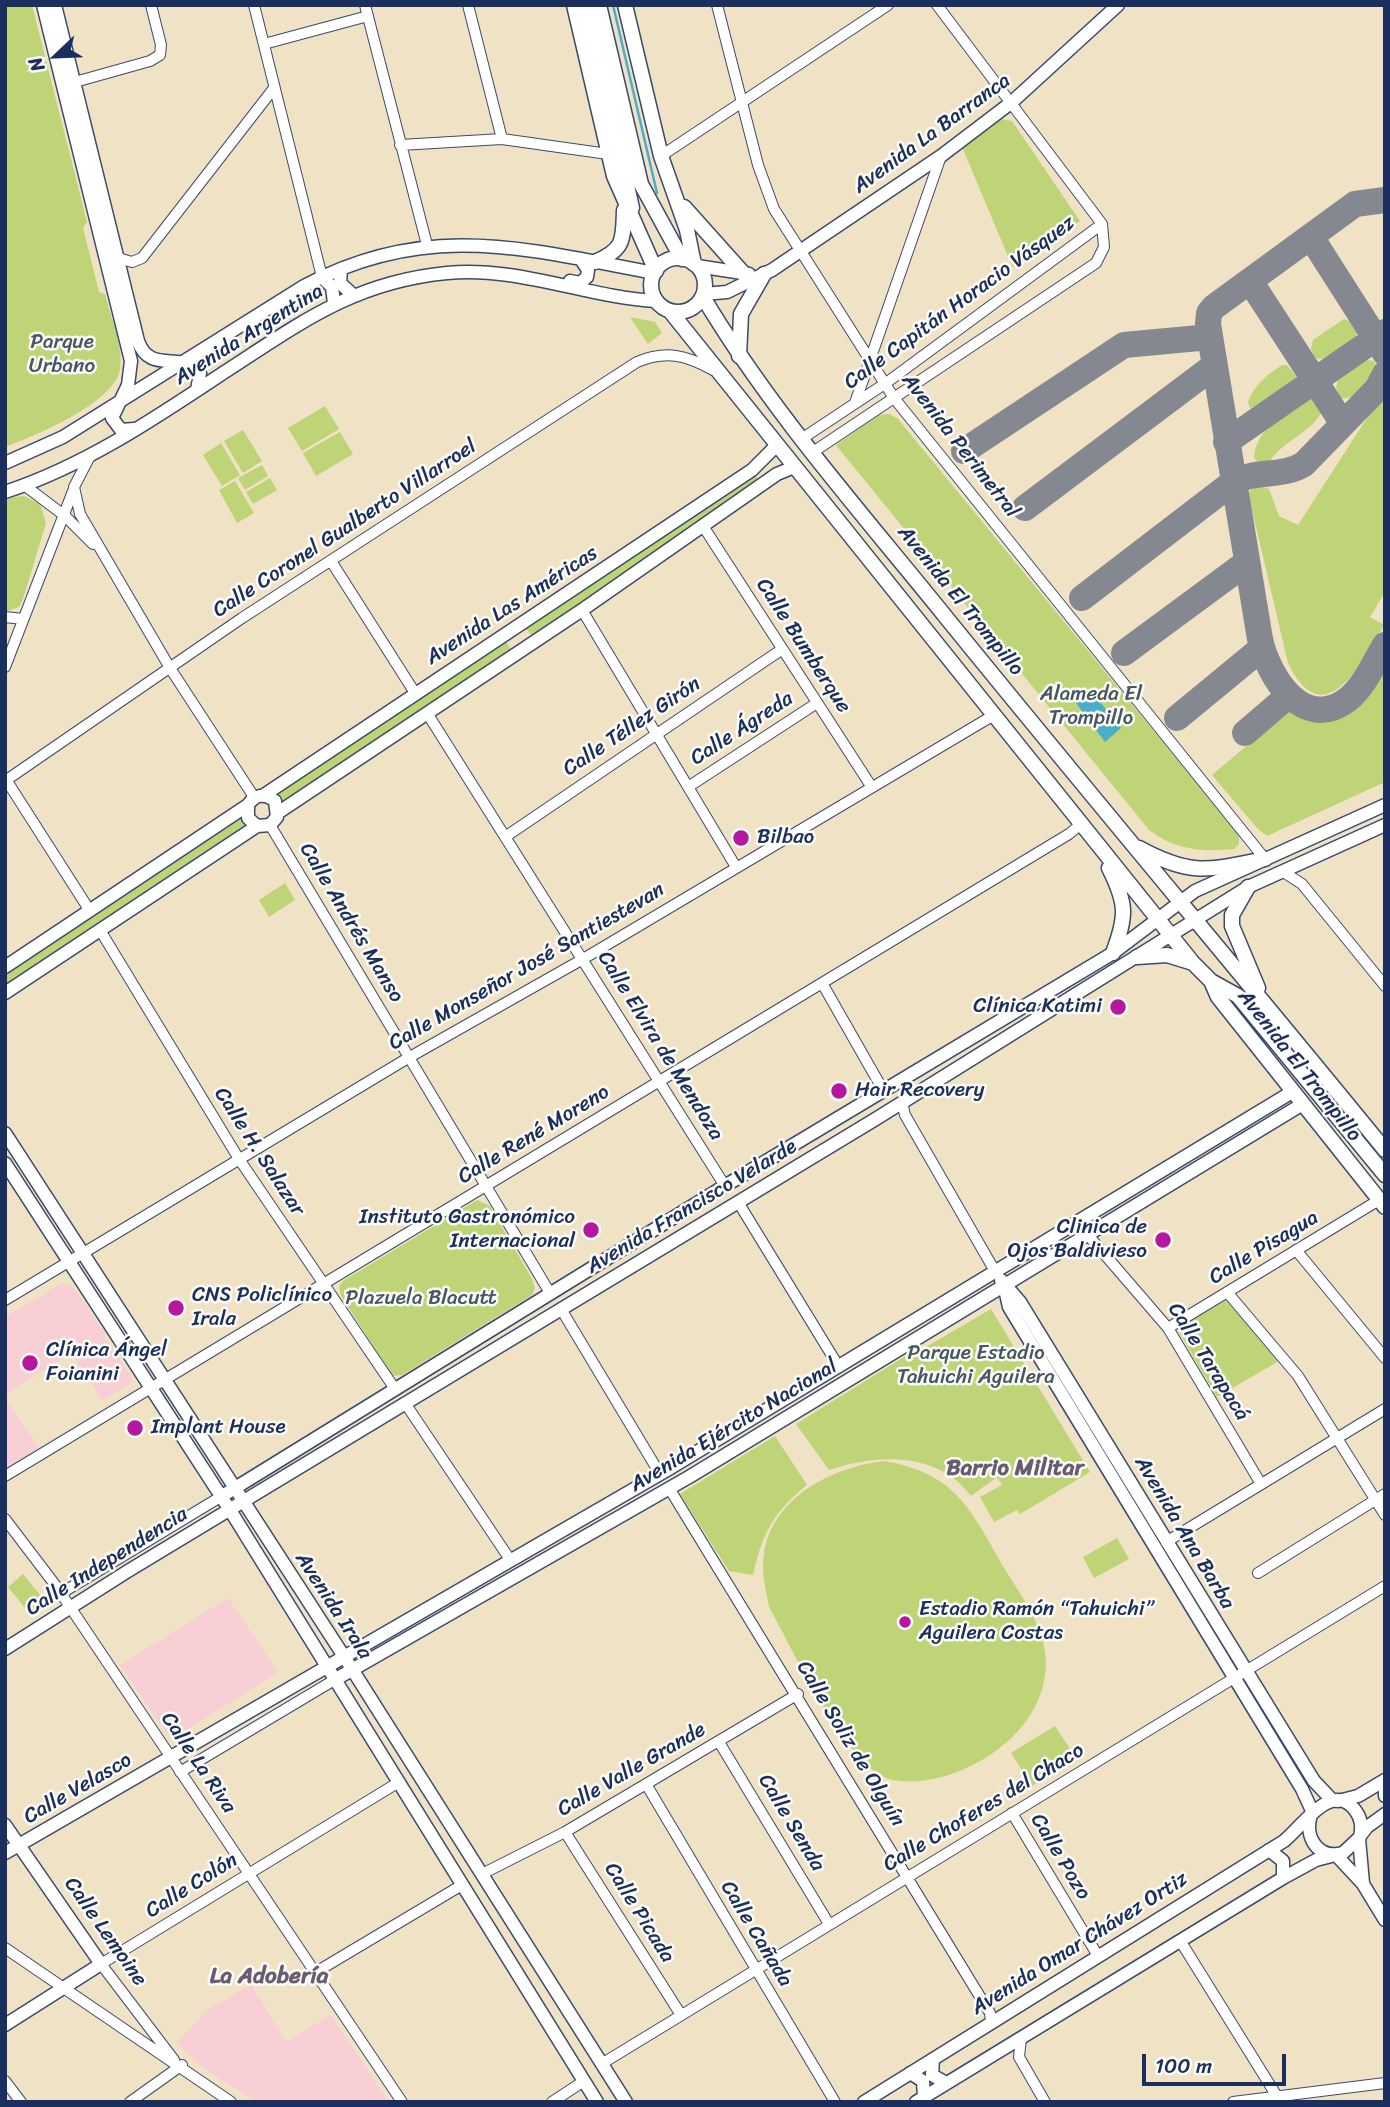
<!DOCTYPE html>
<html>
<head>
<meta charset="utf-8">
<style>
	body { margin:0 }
	#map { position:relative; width:1390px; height:2107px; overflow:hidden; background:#f0e2c4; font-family:Sriracha,sans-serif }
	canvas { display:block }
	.frame { position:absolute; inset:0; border:7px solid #1b2f5e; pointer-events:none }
	.north { position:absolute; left:21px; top:21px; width:70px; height:70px; -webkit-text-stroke:5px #fdfcf7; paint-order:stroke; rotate:247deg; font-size:19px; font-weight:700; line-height:28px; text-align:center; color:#1b2f5e }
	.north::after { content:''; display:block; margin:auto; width:24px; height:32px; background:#1b2f5e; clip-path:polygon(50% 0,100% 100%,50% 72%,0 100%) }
	.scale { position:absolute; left:1142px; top:2054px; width:144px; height:32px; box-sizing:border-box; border:4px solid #1b2f5e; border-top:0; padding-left:9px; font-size:21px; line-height:24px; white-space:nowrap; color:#1b2f5e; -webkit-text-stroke:5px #fdfcf7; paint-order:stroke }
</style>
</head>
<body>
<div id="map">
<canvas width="1390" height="2107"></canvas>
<div class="frame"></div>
<div class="north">N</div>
<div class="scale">100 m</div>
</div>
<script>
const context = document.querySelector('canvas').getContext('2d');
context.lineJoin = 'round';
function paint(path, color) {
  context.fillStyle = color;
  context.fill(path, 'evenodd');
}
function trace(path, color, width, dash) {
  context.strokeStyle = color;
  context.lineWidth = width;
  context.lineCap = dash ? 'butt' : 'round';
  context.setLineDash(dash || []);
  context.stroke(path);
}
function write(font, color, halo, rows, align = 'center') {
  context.font = font + ' Sriracha,sans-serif';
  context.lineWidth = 5;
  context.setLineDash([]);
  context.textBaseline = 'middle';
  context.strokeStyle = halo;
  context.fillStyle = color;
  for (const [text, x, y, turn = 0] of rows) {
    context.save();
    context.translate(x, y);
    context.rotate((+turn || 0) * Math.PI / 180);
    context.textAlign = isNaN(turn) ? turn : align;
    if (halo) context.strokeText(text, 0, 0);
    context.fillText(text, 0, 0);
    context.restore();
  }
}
const built = new Path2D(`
	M62 1283 73 1287 105 1333 91 1342 103 1335 131 1376V1383L102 1401 72 1353 5 1394V1317Z
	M5 1398 39 1448 5 1470Z
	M228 1598 278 1672 174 1738 168 1735 120 1665Z
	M251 1984 286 2042 331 2015 389 2102H257L206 2070 177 2043 206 2011Z`);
const green = new Path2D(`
	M5 5H32L87 222 83 228 99 292 105 294C110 316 124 346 120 369 115 403 34 436 5 447Z
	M1001 119 1012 121 1080 221 1013 268 962 147Z
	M630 317 655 322 662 333 648 344Z
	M1344 319 1354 323 1358 329C1356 347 1333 363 1315 358L1311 349 1313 340Z
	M1367 360 1374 361 1379 371C1371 385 1358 400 1341 398L1336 388 1338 379Z
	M1282 365H1287L1296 376C1292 397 1267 402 1250 408L1248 402C1254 385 1267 375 1282 365Z
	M1385 390V592L1370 617 1384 625C1362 661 1325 738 1288 663L1248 493 1258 485 1269 489 1279 516 1298 525Z
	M1310 397 1321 403 1323 409C1314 432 1282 440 1269 463L1258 462 1254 457C1256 428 1289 411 1310 397Z
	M325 406 339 429 302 451 288 428Z
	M889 414 898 419 1239 835V844L1234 849C1201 852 1176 850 1149 830L836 445 879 415Z
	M243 430 262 461 243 473 224 441Z
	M340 432 353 454 316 476 303 453Z
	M221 443 240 475 222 486 203 455Z
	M262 465 268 476 245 490 238 478Z
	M753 472 760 483 533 637 523 625Z
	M270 478 277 490 253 504 246 492Z
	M235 481 254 513 237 523 219 490Z
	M24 496 40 504 46 523 23 599 19 607 7 611 5 498Z
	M504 638 512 652 281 807 272 793Z
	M1385 670V782L1267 836 1257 828 1212 775 1280 718 1285 708C1331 735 1360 708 1385 670Z
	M241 813 250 826 5 990V970Z
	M285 883 295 900 269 917 259 900Z
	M477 1200 490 1206 532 1279 535 1288 532 1295 402 1375 393 1376 341 1296 339 1286 343 1281Z
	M1225 1301 1233 1303 1279 1361 1217 1397 1179 1332 1183 1325Z
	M991 1309 1090 1472 1020 1514 1017 1510 994 1522 980 1497 1002 1485 997 1477 971 1496C937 1451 877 1454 829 1470L796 1424 912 1352 914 1354Z
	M775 1436 807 1485C774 1511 762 1534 753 1575L729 1571 680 1494Z
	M884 1461C956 1473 971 1510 1004 1568 1017 1589 1035 1614 1042 1638 1060 1699 1011 1752 957 1772 937 1780 900 1787 880 1775 839 1750 793 1650 769 1607 766 1589 761 1573 764 1554 772 1497 833 1467 884 1461Z
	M1117 1538 1129 1559 1094 1578 1083 1557Z
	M23 1574 45 1601 29 1613 8 1587Z
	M1055 1726 1076 1758 1032 1786 1011 1753Z`);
const water = new Path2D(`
	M1092 692 1121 728 1105 742 1076 703Z`);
const stream = new Path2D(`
	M613 5 657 193`);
const taxiway = new Path2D(`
	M1385 200 1355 204 1214 307 1209 313 1208 324 1260 639C1268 676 1303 733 1347 700 1364 687 1374 663 1385 645
	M1311 237 1385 353
	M1250 281 1343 424
	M1226 442 1385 332
	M964 451 1124 345 1210 337
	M1025 508 1214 366
	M1082 598 1232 483C1255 469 1282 478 1304 464L1377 389 1385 374
	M1124 653 1246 563
	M1177 718 1262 648
	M1245 733 1288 696`);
const street = new Path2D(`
	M254 5 322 277
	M365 5 427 245
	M468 5 502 139
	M717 5 758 165 774 209 894 398 1265 859
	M937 5 1102 224
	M264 44 368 16
	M75 82 150 61 160 55 161 45 151 5
	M400 145 502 139 608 154
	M661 156 888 5
	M118 258 132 262 142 258 274 88
	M855 403 941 156
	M803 438 886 383 1102 224
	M813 452 1096 263 1104 247 1102 224
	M90 456 74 487 80 514 170 668 254 797
	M24 485 65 516 93 544
	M703 526 871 786
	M331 561 415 693
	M582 610 736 867
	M5 617 23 619
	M5 667 73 491
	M427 713 725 1186
	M5 778 90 911
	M5 781 242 618 637 362C666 350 686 355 713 370
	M688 787 817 703
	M270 825 550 1293
	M505 837 781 650
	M1282 871 1302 884 1385 986
	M100 930 239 1159 395 1389
	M822 983 883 1090
	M902 1102 905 1115 996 1273
	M738 1202 839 1367
	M1087 1234 1168 1328 1261 1484
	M1296 1250 1385 1358
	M1227 1292 1298 1376 1385 1515
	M5 1300 408 1058 583 959 994 715
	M561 1309 660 1474
	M1168 1328 1379 1200
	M405 1403 511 1561
	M5 1476 1069 834 1081 824
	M669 1488 990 2013 991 2021
	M5 1519 56 1586 402 2102
	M1166 1542 1385 1409
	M1258 1573 1385 1494
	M60 1594 222 1496
	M719 1742 829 1924
	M180 1772 336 1679
	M646 1784 835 2102
	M1012 1813 1098 1956
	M565 1832 681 2015
	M482 1874 565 1832 798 1694
	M1181 1942 1278 2098
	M5 1948 231 2102
	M316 1972 462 1885
	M1021 2038 1019 2057 1045 2102
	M174 2060 101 1964 399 1782
	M603 2063 1385 1586
	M5 2081 21 2102
	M130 2102 182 2065
	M552 2102 584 2081
	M1233 2102 1385 2083`);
const secondary = new Path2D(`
	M43 5 131 361 128 385 112 418 121 430 134 429
	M55 5 138 341C148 369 170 357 192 365L200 373 197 390
	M697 266 749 274
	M341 269 340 283 353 295
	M322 277 332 287 334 303
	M570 281 580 283 587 277 588 270 582 261
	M703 294 727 292 772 270 941 156 1012 102 1118 5
	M5 463 63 437 304 286C428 220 525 249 654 273
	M5 492C84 466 154 419 223 373 299 324 353 282 447 273 518 266 586 297 656 301
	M264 795 752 470 777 445
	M279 812 582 610 777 474 794 467
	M5 967 248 805C255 794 265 793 275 801L277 817 270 825 257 826 248 818V805
	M5 993 257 826
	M5 1133 345 1658 626 2102
	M5 1163 230 1510 597 2102
	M1001 1280 1020 1302 1314 1781 1333 1801
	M1004 1285 1009 1307 1302 1789 1313 1813
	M222 1496 728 1184 1113 953 1195 891 1385 805
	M5 1649 128 1571 874 1120 1248 887 1385 825
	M336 1679 689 1477 1301 1105
	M1385 1781V1796
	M1338 1801 1358 1796 1385 1780
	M5 1825 101 1964 5 2025
	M1360 1836 1367 1827 1385 1814
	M1359 1839 1363 1883
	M1269 1850 1283 1861V1878
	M5 1853 667 1470 1292 1092
	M1336 1855 1363 1884 1385 1920
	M933 2059 932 2075 946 2083
	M910 2073 923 2081 924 2097
	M864 2102 1284 1841C1302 1827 1331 1780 1355 1810 1362 1819 1362 1827 1360 1837L1343 1853C1318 1860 1304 1837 1311 1815
	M916 2102 1283 1878 1316 1860 1335 1855`);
const primary = new Path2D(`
	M574 5 614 176 656 271
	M587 5 632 208
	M599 5 641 184 682 259
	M625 5 661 156 687 230 694 264
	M684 207 744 274
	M651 285a27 27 0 1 1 54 0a27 27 0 1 1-54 0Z
	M595 262C625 249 623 240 624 210
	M703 297C771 411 861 512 945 616 1090 795 1239 971 1385 1150
	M670 311 1193 963 1211 981 1238 996 1385 1175
	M739 356 741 314 764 274
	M1139 848C1192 877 1209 870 1265 859
	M1109 868C1127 904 1127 916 1113 953
	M1248 887 1232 915V926L1258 988
	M1137 957 1167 955 1193 963
	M1211 981 1218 997 1385 1207`);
const markers = [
	[741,838,9,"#b5179e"],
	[1118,1007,9,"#b5179e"],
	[839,1091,9,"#b5179e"],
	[591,1230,9,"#b5179e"],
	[1163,1240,9,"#b5179e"],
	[176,1308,9,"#b5179e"],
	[30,1363,9,"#b5179e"],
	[135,1428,9,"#b5179e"],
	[905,1622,7,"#b5179e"]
];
const streetNames = [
	["Avenida La Barranca",932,134,-36],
	["Calle Capitán Horacio Vásquez",960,303,-36],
	["Avenida Argentina",249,335,-32],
	["Avenida Perimetral",960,446,52],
	["Calle Coronel Gualberto Villarroel",345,529,-33],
	["Avenida El Trompillo",960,601,51],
	["Avenida Las Américas",512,606,-33],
	["Calle Bumberque",803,646,57],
	["Calle Téllez Girón",632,727,-34],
	["Calle Ágreda",742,729,-33],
	["Calle Andrés Manso",351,923,59],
	["Calle Monseñor José Santiestevan",527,967,-30],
	["Calle Elvira de Mendoza",660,1046,58],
	["Avenida El Trompillo",1299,1066,52],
	["Calle René Moreno",534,1135,-31],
	["Calle H. Salazar",259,1152,57],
	["Avenida Francisco Velarde",692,1207,-31],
	["Calle Pisagua",1264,1248,-31],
	["Calle Tarapacá",1208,1362,58],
	["Avenida Ejército Nacional",734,1426,-31],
	["Avenida Ana Barba",1184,1533,59],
	["Calle Independencia",107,1562,-32],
	["Avenida Irala",333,1606,57],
	["Calle Soliz de Olguín",850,1744,59],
	["Calle La Riva",198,1763,56],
	["Calle Valle Grande",632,1770,-30],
	["Calle Velasco",78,1789,-30],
	["Calle Choferes del Chaco",984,1808,-31],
	["Calle Senda",791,1823,59],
	["Calle Pozo",1060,1857,59],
	["Calle Colón",192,1886,-32],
	["Calle Picada",639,1913,58],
	["Calle Lemoine",105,1932,55],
	["Calle Cañada",756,1934,59],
	["Avenida Omar Chávez Ortiz",1080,1944,-32]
];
const parkNames = [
	["Parque",62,343],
	["Urbano",62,367],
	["Alameda El",1091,695],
	["Trompillo",1091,719],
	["Plazuela Blacutt",421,1299],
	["Parque Estadio",976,1354],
	["Tahuichi Aguilera",976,1378]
];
const poiNames = [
	["Bilbao",757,838],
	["Clínica Katimi",1102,1007,"right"],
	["Hair Recovery",855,1091],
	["Instituto Gastronómico",575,1218,"right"],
	["Internacional",575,1242,"right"],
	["Clinica de",1147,1228,"right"],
	["Ojos Baldivieso",1147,1252,"right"],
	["CNS Policlínico",192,1296],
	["Irala",192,1320],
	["Clínica Ángel",46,1351],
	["Foianini",46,1375],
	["Implant House",151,1428],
	["Estadio Ramón “Tahuichi”",919,1610],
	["Aguilera Costas",919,1634]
];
const neighbourhoodNames = [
	["Barrio Militar",1015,1469],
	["La Adobería",269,1977]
];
paint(built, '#f7cfd5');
paint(green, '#bfd377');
paint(water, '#4badca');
trace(stream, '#4badca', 2.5);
trace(taxiway, '#868891', 26);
trace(street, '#3b4a6d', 12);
trace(secondary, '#3b4a6d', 15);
trace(primary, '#3b4a6d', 17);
trace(street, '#fff', 10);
trace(secondary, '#fff', 12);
trace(primary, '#fff', 14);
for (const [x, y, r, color] of markers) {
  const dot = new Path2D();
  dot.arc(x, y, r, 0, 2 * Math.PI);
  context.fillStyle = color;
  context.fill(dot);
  trace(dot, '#fdfcf7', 2.5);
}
write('21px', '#1b2f5e', '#fdfcf7', streetNames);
write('21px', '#445864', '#fdfcf7', parkNames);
write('21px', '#1b2f5e', '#fdfcf7', poiNames, 'left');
write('bold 23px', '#675c71', '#fdfcf7', neighbourhoodNames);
</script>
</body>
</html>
